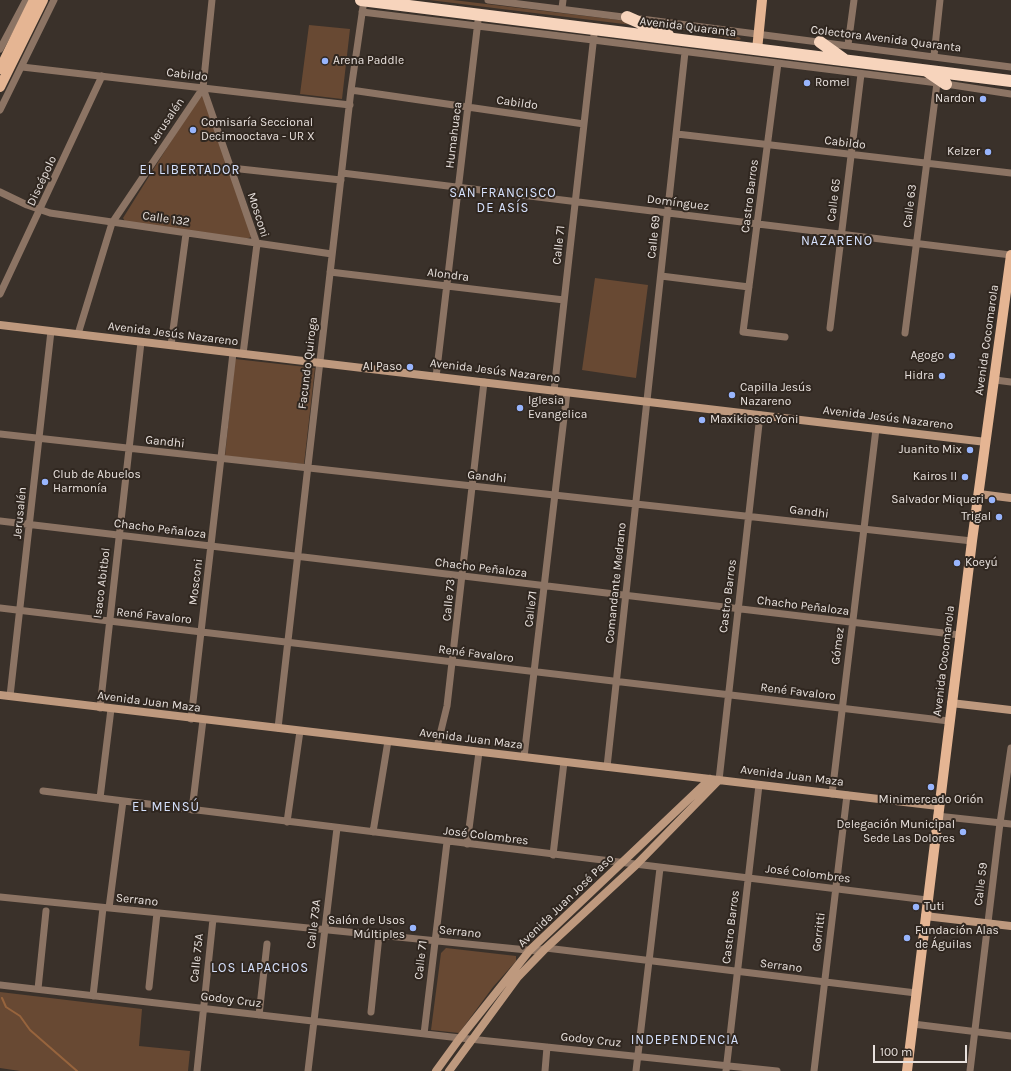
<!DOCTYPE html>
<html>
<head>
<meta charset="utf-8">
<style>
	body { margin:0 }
	#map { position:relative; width:1011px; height:1071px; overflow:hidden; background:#3a312a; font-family:Karla,sans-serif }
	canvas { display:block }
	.scale { position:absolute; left:873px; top:1045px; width:94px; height:18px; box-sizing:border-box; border:2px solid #e8e1dd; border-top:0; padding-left:5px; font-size:12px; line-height:14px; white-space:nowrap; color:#e8e1dd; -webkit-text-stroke:3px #302720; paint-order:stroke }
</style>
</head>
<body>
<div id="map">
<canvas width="1011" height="1071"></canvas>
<div class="scale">100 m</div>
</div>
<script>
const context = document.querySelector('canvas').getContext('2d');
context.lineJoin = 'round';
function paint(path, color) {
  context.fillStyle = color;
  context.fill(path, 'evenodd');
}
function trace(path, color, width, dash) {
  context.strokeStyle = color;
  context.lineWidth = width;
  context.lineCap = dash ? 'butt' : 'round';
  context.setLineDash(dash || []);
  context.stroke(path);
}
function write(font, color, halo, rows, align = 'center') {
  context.font = font + ' Karla,sans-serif';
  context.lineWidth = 4;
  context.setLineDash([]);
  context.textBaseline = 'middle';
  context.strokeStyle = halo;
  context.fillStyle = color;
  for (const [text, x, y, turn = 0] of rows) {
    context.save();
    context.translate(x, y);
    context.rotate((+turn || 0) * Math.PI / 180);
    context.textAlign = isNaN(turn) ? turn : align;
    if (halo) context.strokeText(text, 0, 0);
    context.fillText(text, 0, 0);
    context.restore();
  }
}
const green = new Path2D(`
	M429 0H453L627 21 648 27Z
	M309 25 350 29 342 99 300 94Z
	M662 26 739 37 741 39 739 40Z
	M203 90 252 237 245 239 126 223 123 218Z
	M595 278 648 285 636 378 582 370Z
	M235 359 315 368 304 464 225 456Z
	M446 948 516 956V961L493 987 459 1033 431 1030 441 953Z
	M0 992 142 1009 139 1046 190 1051 188 1071H20L0 1068Z`);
const stream = new Path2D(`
	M2 998 6 1007 20 1016 30 1030 77 1071`);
const street = new Path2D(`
	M488 0 631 18
	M562 8 563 0
	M362 12 593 40 946 84 1011 94
	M641 19 1011 67
	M848 45 854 0
	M0 49 26 0
	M934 56 940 0
	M778 63 743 332 785 337
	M22 67 350 105
	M203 88 257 244 243 354
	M351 90 584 124
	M0 110 54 0
	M677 134 1011 173
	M231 168 341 180
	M342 173 1011 255
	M0 192 27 205 50 213 332 254
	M330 272 564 300
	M661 276 749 287
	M0 294 102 76
	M830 328 861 74
	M905 333 937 83
	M78 334 112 223 203 88 212 0
	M171 345 186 234
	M436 377 478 21
	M995 380 1011 382
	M554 391 594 35
	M0 434 972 541
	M0 521 960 635
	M0 608 949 721
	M10 696 51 331
	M100 708 141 342
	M191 719 233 353
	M278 728 351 90 364 0
	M437 747 447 706 484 382
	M524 757 567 392
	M607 767 685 52
	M719 780 760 415
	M43 791 927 900
	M832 794 876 429
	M100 798 111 709
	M192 810 203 720
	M937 816 1011 824
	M287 822 300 731
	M373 832 388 741
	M467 844 479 752
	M553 855 564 762
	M0 897 537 951 546 948 916 993
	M109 908 123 801
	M0 985 460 1038 777 1071
	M149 987 157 913
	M38 989 46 911
	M93 996 103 908
	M371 1012 379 936
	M259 1015 267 944
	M913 1024 1011 1036
	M424 1034 447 842
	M197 1071 213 919
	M308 1071 337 828
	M545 1071 547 1047
	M636 1071 660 868
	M726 1071 759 785
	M814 1071 847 795
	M970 1071 1000 823 1011 748`);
const secondary = new Path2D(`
	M0 325 986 442
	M979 494 1011 498
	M0 695 938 806
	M951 703 1011 710
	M925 916 1011 926
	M436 1071 460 1038 530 950 710 779
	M449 1071 518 977 546 948 636 865 719 780`);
const primary = new Path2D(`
	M757 50 762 0
	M0 69 34 0
	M0 87 43 0
	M907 1071 972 541 1011 255`);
const highway = new Path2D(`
	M361 0 1011 81
	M627 17 668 35
	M820 42 845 60
	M927 71 946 84`);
const markers = [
	[325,61,4,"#98b5fd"],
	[807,83,4,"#98b5fd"],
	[983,99,4,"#98b5fd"],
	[193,130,4,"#98b5fd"],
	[988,152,4,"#98b5fd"],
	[952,356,4,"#98b5fd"],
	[410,367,4,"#98b5fd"],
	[942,376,4,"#98b5fd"],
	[732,395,4,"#98b5fd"],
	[520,408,4,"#98b5fd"],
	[702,420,4,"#98b5fd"],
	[970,450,4,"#98b5fd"],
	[965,477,4,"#98b5fd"],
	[45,482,4,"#98b5fd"],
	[992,500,4,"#98b5fd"],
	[999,517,4,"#98b5fd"],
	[957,563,4,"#98b5fd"],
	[931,787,4,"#98b5fd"],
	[963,832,4,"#98b5fd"],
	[916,907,4,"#98b5fd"],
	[413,928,4,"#98b5fd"],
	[907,938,4,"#98b5fd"]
];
const streetNames = [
	["Avenida Quaranta",688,27,7],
	["Colectora Avenida Quaranta",886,39,7],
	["Cabildo",187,75,7],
	["Cabildo",517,103,8],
	["Jerusalén",167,121,-56],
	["Humahuaca",454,135,-83],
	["Cabildo",845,143,7],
	["Discépolo",42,181,-65],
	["Castro Barros",750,196,-83],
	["Calle 65",834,200,-83],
	["Domínguez",678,203,7],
	["Calle 63",910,206,-83],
	["Mosconi",258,215,72],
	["Calle 132",166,219,8],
	["Calle 69",654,237,-84],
	["Calle 71",559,245,-84],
	["Alondra",448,275,7],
	["Avenida Jesús Nazareno",173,334,7],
	["Avenida Cocomarola",987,340,-82],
	["Facundo Quiroga",308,363,-83],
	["Avenida Jesús Nazareno",495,371,7],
	["Avenida Jesús Nazareno",888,418,7],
	["Gandhi",165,442,6],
	["Gandhi",487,477,6],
	["Gandhi",809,512,7],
	["Jerusalén",20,513,-84],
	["Chacho Peñaloza",160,529,7],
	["Chacho Peñaloza",481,568,7],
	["Mosconi",196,582,-83],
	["Isaco Abitbol",102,583,-83],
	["Comandante Medrano",616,583,-84],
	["Castro Barros",728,596,-83],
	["Calle 73",449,600,-84],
	["Chacho Peñaloza",803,606,7],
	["Calle71",531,609,-83],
	["René Favaloro",154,616,6],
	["Gómez",838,646,-83],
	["René Favaloro",476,654,7],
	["Avenida Cocomarola",944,661,-83],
	["René Favaloro",798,692,7],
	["Avenida Juan Maza",149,702,7],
	["Avenida Juan Maza",471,739,7],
	["Avenida Juan Maza",792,776,7],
	["José Colombres",486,836,7],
	["José Colombres",808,874,7],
	["Calle 59",981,884,-83],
	["Serrano",137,900,6],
	["Avenida Juan José Paso",566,901,-44],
	["Calle 73A",314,924,-83],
	["Castro Barros",731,927,-83],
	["Serrano",460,932,6],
	["Gorritti",819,932,-83],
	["Calle 75A",197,958,-84],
	["Calle 71",421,960,-83],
	["Serrano",781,966,7],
	["Godoy Cruz",231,1000,7],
	["Godoy Cruz",591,1040,6]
];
const poiNames = [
	["Arena Paddle",333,61,"left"],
	["Romel",815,83,"left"],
	["Nardon",975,99],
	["Comisaría Seccional",201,123,"left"],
	["Decimooctava - UR X",201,137,"left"],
	["Kelzer",980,152],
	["Agogo",944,356],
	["Al Paso",402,367],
	["Hidra",934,376],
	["Capilla Jesús",740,388,"left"],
	["Nazareno",740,402,"left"],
	["Iglesia",528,401,"left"],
	["Evangelica",528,415,"left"],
	["Maxikiosco Yoni",710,420,"left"],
	["Juanito Mix",962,450],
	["Club de Abuelos",53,475,"left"],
	["Harmonía",53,489,"left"],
	["Kairos II",957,477],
	["Salvador Miqueri",984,500],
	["Trigal",991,517],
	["Koeyú",965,563,"left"],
	["Minimercado Orión",931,800,"center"],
	["Delegación Municipal",955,825],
	["Sede Las Dolores",955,839],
	["Tuti",924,907,"left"],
	["Salón de Usos",405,921],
	["Múltiples",405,935],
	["Fundación Alas",915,931,"left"],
	["de Águilas",915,945,"left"]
];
const neighbourhoodNames = [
	["EL LIBERTADOR",190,170],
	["SAN FRANCISCO",503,193],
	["DE ASÍS",503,208],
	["NAZARENO",837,241],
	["EL MENSÚ",166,807],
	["LOS LAPACHOS",260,968],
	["INDEPENDENCIA",685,1040]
];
paint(green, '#684933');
trace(stream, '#97643d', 2);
trace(street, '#8c7464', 7);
trace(secondary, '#be997e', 8);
trace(primary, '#e5b593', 10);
trace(highway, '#f7d4bc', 12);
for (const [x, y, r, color] of markers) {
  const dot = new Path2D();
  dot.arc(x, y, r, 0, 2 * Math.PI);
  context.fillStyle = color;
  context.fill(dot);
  trace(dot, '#302720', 1.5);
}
write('12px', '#e8e1dd', '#302720', streetNames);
write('12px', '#e8e1dd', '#302720', poiNames, 'right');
context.letterSpacing = '1px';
write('13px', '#d6e2fe', '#302720', neighbourhoodNames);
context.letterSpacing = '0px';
</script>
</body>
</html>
